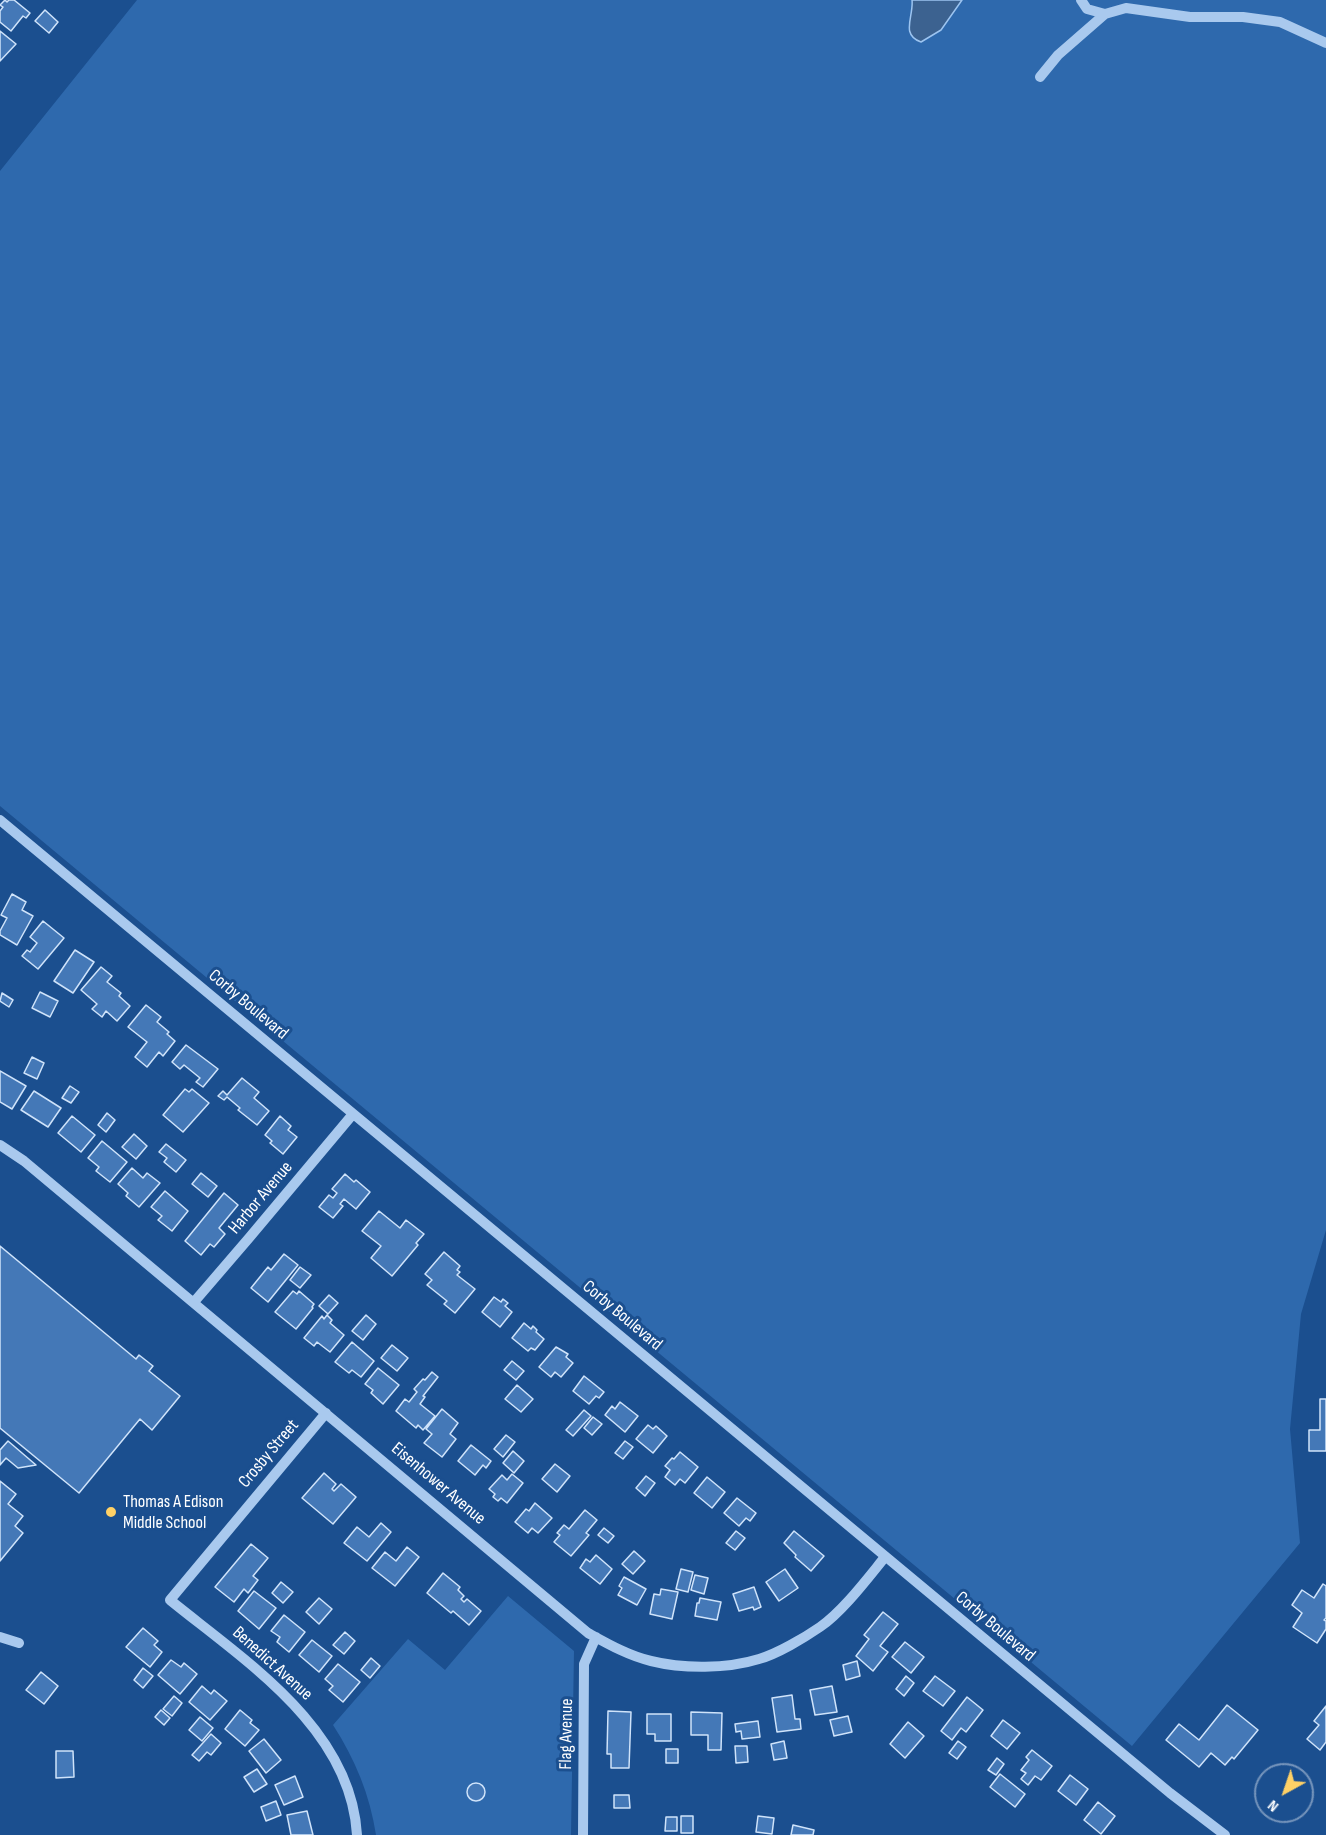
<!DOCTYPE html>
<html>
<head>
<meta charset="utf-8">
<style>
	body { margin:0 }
	#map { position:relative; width:1326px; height:1835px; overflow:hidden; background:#1b4f8f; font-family:"Sofia Sans Condensed",sans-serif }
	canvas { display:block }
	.north { position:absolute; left:1254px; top:1763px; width:60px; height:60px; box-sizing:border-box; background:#1b4f8f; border:2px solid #7695bc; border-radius:50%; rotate:220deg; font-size:16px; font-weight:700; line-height:24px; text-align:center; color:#fff }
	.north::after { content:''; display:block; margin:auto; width:21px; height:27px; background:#ffd166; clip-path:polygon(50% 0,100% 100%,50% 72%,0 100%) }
</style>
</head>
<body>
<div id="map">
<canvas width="1326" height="1835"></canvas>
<div class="north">N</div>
</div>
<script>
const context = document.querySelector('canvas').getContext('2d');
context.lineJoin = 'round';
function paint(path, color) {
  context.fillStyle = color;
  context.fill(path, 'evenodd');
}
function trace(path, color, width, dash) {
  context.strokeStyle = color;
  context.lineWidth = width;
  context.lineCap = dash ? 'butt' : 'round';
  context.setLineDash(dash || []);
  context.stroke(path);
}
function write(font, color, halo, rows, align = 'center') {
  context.font = font + ' "Sofia Sans Condensed",sans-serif';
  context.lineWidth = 6;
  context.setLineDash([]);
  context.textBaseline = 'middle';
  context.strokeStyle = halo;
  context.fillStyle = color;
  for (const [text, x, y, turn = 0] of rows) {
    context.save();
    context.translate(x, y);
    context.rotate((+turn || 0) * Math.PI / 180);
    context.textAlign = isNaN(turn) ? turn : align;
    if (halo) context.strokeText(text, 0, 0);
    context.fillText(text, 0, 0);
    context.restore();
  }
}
const green = new Path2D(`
	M137 0H1326V1230L1301 1314 1290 1429 1300 1543 1132 1746 0 806V171Z
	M508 1596 574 1651 571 1835H376C370 1795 355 1759 333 1725L408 1639 445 1670Z`);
const water = new Path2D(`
	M912 0H962L941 30 921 42C900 35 914 16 912 0Z`);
const building = new Path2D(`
	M5 0 7 2 9 0H14L30 13 26 18 23 16 11 31 0 22V11L3 7 0 5Z
	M45 10 58 22 49 33 35 21Z
	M0 31 16 44 0 61Z
	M12 894 26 902 22 910 33 916 17 945 0 935V931L7 918 1 915Z
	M43 921 64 938 38 969 22 956 27 950 30 952 37 943 30 937Z
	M75 950 94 962 73 993 54 981Z
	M101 967 112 976 107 982 121 993 119 996 130 1006 117 1021 106 1011 102 1017 92 1009 97 1004 81 990Z
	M40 992 58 1001 50 1017 32 1008Z
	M2 993 13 1000 9 1007 0 1001Z
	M146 1005 161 1017 157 1022 169 1032 167 1034 175 1041 163 1056 159 1052 147 1067 135 1057 147 1042 128 1027Z
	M186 1045 218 1069 203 1087 196 1082 200 1078 184 1065 180 1069 172 1062Z
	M32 1057 44 1063 37 1079 24 1073Z
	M0 1071 26 1086 12 1109 0 1102Z
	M242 1078 259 1092 254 1098 269 1111 257 1125 238 1110 240 1108 227 1097 224 1100 218 1096 223 1091 227 1095Z
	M70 1086 79 1092 71 1103 62 1098Z
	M185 1089 189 1092 192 1089 209 1103 183 1132 163 1115Z
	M34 1091 61 1108 48 1127 21 1110Z
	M107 1113 115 1120 106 1132 98 1125Z
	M72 1116 95 1135 81 1152 58 1133Z
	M280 1116 291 1126 288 1130 297 1137 283 1154 270 1143 272 1141 265 1135Z
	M134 1134 147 1146 136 1159 122 1147Z
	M102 1141 127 1162 110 1182 96 1171 99 1167 88 1158Z
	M166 1144 186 1160 176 1172 164 1162 167 1158 159 1152Z
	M132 1168 143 1178 147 1173 160 1183 139 1207 126 1196 128 1193 118 1184Z
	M201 1173 217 1186 208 1197 192 1184Z
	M345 1174 354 1182 356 1180 370 1192 356 1209 344 1199 340 1204 343 1206 333 1218 319 1207 329 1195 333 1198 337 1193 332 1189Z
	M165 1191 188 1211 172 1231 158 1220 162 1216 151 1207Z
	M224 1193 238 1205 219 1228 225 1234 214 1247 210 1244 201 1255 185 1241Z
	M379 1211 400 1228 406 1220 424 1234 416 1243 418 1245 392 1276 371 1258 381 1246 362 1231Z
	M0 1246 136 1359 139 1355 153 1366 149 1371 180 1396 152 1430 140 1419 79 1493 0 1428Z
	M444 1252 460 1266 457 1270 460 1272 457 1275 475 1289 455 1313 444 1304 447 1301 427 1285 432 1280 425 1274Z
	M284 1254 298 1265 268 1302 251 1288 268 1267 271 1270Z
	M300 1267 311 1275 300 1288 290 1280Z
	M293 1291 297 1294 299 1291 314 1304 312 1307 313 1308 296 1329 275 1312Z
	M329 1295 338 1303 328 1314 319 1306Z
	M494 1297 501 1302 503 1299 508 1303 505 1306 512 1312 500 1327 482 1312Z
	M327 1315 332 1320 330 1323 344 1335 330 1352 317 1342 314 1346 304 1338 322 1316 324 1319Z
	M366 1315 376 1324 363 1340 352 1331Z
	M524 1323 531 1329 533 1326 537 1330 536 1332 544 1339 535 1350 531 1348 528 1351 512 1338Z
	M352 1342 374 1361 361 1377 352 1370 349 1373 335 1362Z
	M392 1345 408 1358 397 1371 381 1358Z
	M556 1347 568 1354 566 1357 573 1363 561 1377 555 1372 551 1377 539 1367Z
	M512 1361 524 1371 516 1380 504 1370Z
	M378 1368 399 1385 383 1404 371 1393 373 1390 365 1384Z
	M432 1372 438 1377 423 1396 425 1397 420 1404 435 1416 423 1430 418 1425 416 1428 396 1411 405 1399 409 1402 417 1392 414 1389 423 1379 425 1380Z
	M584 1376 604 1392 599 1398 596 1396 589 1404 573 1391Z
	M517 1385 533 1399 521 1412 505 1399Z
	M1320 1399H1326V1451H1309V1430H1320Z
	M620 1402 638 1416 625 1432 605 1415 612 1406 615 1409Z
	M442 1409 458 1423 450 1434 456 1439 442 1457 424 1443 432 1434 426 1429Z
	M584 1410 591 1416 573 1436 566 1430Z
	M593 1417 602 1424 592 1435 584 1428Z
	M648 1425 653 1429 656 1426 667 1436 653 1453 636 1439Z
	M506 1435 515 1442 503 1457 494 1449Z
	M8 1441 36 1465 18 1468 6 1458 0 1465V1450Z
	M625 1441 633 1447 623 1459 615 1453Z
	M471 1445 491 1461 486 1468 483 1465 475 1475 458 1461Z
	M513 1451 524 1461 514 1473 503 1463Z
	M680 1452 698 1467 685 1483 680 1479 675 1485 665 1477 670 1470 665 1466 672 1458 674 1459Z
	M555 1464 570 1476 557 1492 542 1479Z
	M324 1473 336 1484 332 1489 334 1491 341 1484 356 1497 333 1524 302 1498Z
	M512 1474 523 1483 507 1503 501 1498 498 1501 493 1497 495 1494 489 1489 502 1475 507 1480Z
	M646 1476 655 1483 645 1496 636 1488Z
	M707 1477 725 1492 712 1508 694 1493Z
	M0 1481 16 1494 8 1504 23 1516 15 1526 23 1533 0 1561Z
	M737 1498 756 1513 750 1521 746 1518 739 1526 724 1513Z
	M535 1503 552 1518 538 1533 532 1528 528 1533 515 1522 526 1509 529 1511Z
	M585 1510 597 1520 586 1533 589 1535 571 1556 554 1542 560 1535 557 1533 564 1525 569 1529Z
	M381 1523 391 1532 367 1561 344 1543 357 1527 369 1537Z
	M604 1528 614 1536 608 1543 598 1535Z
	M736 1531 745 1538 735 1550 726 1543Z
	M794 1531 824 1556 811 1571 795 1557 796 1555 784 1543Z
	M251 1544 268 1558 253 1576 258 1580 248 1593 244 1589 234 1602 215 1587Z
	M407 1547 419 1557 395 1586 372 1568 385 1552 396 1561Z
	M634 1551 645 1561 633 1574 622 1564Z
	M596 1555 612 1569 600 1584 580 1568 586 1559 590 1562Z
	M681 1569 693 1572 688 1592 676 1589Z
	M785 1569 798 1588 779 1601 766 1582Z
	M443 1573 460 1587 458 1590 464 1596 461 1599 464 1602 467 1599 481 1611 469 1625 453 1611 451 1613 427 1593Z
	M695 1575 708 1578 704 1594 691 1590Z
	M624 1577 646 1589 637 1605 618 1595 622 1588 619 1586Z
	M281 1582 293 1592 283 1603 272 1593Z
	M1323 1584 1326 1586V1618L1324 1620 1326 1621V1629L1317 1643 1293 1627 1302 1613 1292 1605 1302 1590 1314 1598Z
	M754 1587 761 1607 754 1610 753 1607 739 1611 733 1594Z
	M661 1589 678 1592 672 1619 650 1614 654 1594 660 1595Z
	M254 1591 276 1608 259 1629 238 1611Z
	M319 1598 332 1609 319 1624 306 1612Z
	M700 1598 721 1602 717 1620 695 1616 697 1603H699Z
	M883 1612 898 1624 880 1646 888 1652 873 1671 856 1656 869 1639 864 1635Z
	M284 1615 305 1632 289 1652 277 1642 280 1637 271 1631Z
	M143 1628 158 1641 154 1645 162 1652 150 1667 126 1647Z
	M345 1632 355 1641 344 1654 333 1645Z
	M312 1640 332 1656 319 1672 299 1655Z
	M905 1642 924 1657 911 1673 892 1657Z
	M371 1658 380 1666 370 1678 361 1670Z
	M171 1660 181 1667 184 1663 197 1674 180 1694 158 1675Z
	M857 1661 860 1676 846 1680 843 1665Z
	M338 1664 360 1682 343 1702 329 1690 333 1686 325 1679Z
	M143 1668 153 1676 143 1688 134 1680Z
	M41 1672 58 1686 44 1704 26 1690Z
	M906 1676 914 1683 904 1696 896 1689Z
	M935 1676 955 1691 943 1706 923 1691Z
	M202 1686 211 1694 214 1690 227 1701 210 1720 189 1702Z
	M832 1686 837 1712 815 1715 810 1690Z
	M792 1695 795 1719H800L801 1729 777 1732 772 1698Z
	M174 1696 182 1703 172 1716 163 1709Z
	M967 1697 983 1710 966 1732 961 1728 952 1740 941 1731Z
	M1227 1705 1258 1730 1234 1759 1232 1757 1225 1765 1211 1753 1199 1767 1166 1740 1179 1724 1199 1740Z
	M1326 1706V1742L1320 1750 1307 1739 1319 1725 1314 1721Z
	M161 1710 170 1718 164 1725 155 1717Z
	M240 1710 252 1720 250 1723 259 1730 245 1746 225 1729Z
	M608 1711 631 1712 629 1768H611V1754H607Z
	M691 1712 722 1713 721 1750H708V1735H691Z
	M647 1714H671V1741H655V1734H647Z
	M848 1716 852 1732 834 1736 830 1720Z
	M200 1717 213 1728 202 1741 189 1730Z
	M1003 1720 1020 1733 1007 1749 991 1736Z
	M758 1721 760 1737 742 1739 741 1731 736 1732 735 1724Z
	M908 1722 924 1736 905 1758 890 1744Z
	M211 1734 221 1743 211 1755 207 1752 199 1761 192 1755Z
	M264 1739 281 1760 266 1773 249 1751Z
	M784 1741 787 1758 774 1760 771 1744Z
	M958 1741 966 1747 957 1759 949 1753Z
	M735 1746H747L748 1762 736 1763Z
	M666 1749H678V1763H666Z
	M1032 1750 1052 1766 1041 1780 1035 1776 1028 1785 1021 1779 1026 1773 1021 1770 1029 1760 1026 1757Z
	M56 1751H73L74 1777 56 1778Z
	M997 1758 1004 1764 996 1775 988 1770Z
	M257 1769 267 1784 254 1792 244 1777Z
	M1000 1774 1025 1794 1015 1807 990 1787Z
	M1070 1775 1088 1789 1076 1805 1058 1791Z
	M295 1776 303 1797 284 1805 275 1785Z
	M467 1792a9 9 0 1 1 18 0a9 9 0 1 1-18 0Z
	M614 1795H629L630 1808H614Z
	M276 1801 281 1815 266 1821 261 1807Z
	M1098 1802 1115 1816 1101 1834 1084 1820Z
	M307 1811 313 1835H291L287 1815Z
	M681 1816H693V1833H681Z
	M758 1816 774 1818 772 1834 756 1832Z
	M666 1817H677V1831H665Z
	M793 1825 814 1830 813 1835H791Z`);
const minor = new Path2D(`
	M1081 0 1087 9 1105 14 1126 8 1190 17H1243L1280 22 1326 43
	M1040 77 1058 55 1105 14
	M0 820 1170 1793 1225 1835
	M0 1145 24 1161 588 1633C608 1644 629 1656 651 1661 683 1669 727 1669 759 1659 777 1654 804 1638 820 1627 843 1611 867 1579 885 1557
	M194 1302 249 1238 353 1114
	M326 1413 170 1600C245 1661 351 1728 357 1835
	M0 1637 19 1643
	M583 1835 584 1664 596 1637`);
const markers = [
	[111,1512,6,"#ffd166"]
];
const streetNames = [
	["Corby Boulevard",248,1005,40],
	["Harbor Avenue",261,1198,-50],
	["Corby Boulevard",622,1316,40],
	["Crosby Street",269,1454,-50],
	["Eisenhower Avenue",438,1484,40],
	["Corby Boulevard",995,1627,40],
	["Benedict Avenue",272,1664,42],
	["Flag Avenue",567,1734,-89]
];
const poiNames = [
	["Thomas A Edison",123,1502],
	["Middle School",123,1523]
];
paint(green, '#2e69ad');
paint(water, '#3c6290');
trace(water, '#9cc4f0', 1.5);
paint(building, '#4478b7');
trace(building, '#cfe3fa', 1.5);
trace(minor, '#a9c9ee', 10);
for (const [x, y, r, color] of markers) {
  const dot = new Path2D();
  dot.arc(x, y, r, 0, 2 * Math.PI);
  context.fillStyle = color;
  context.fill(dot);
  trace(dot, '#1b4f8f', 2);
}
write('18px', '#fff', '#1b4f8f', streetNames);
write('18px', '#fff', '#1b4f8f', poiNames, 'left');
</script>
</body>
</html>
